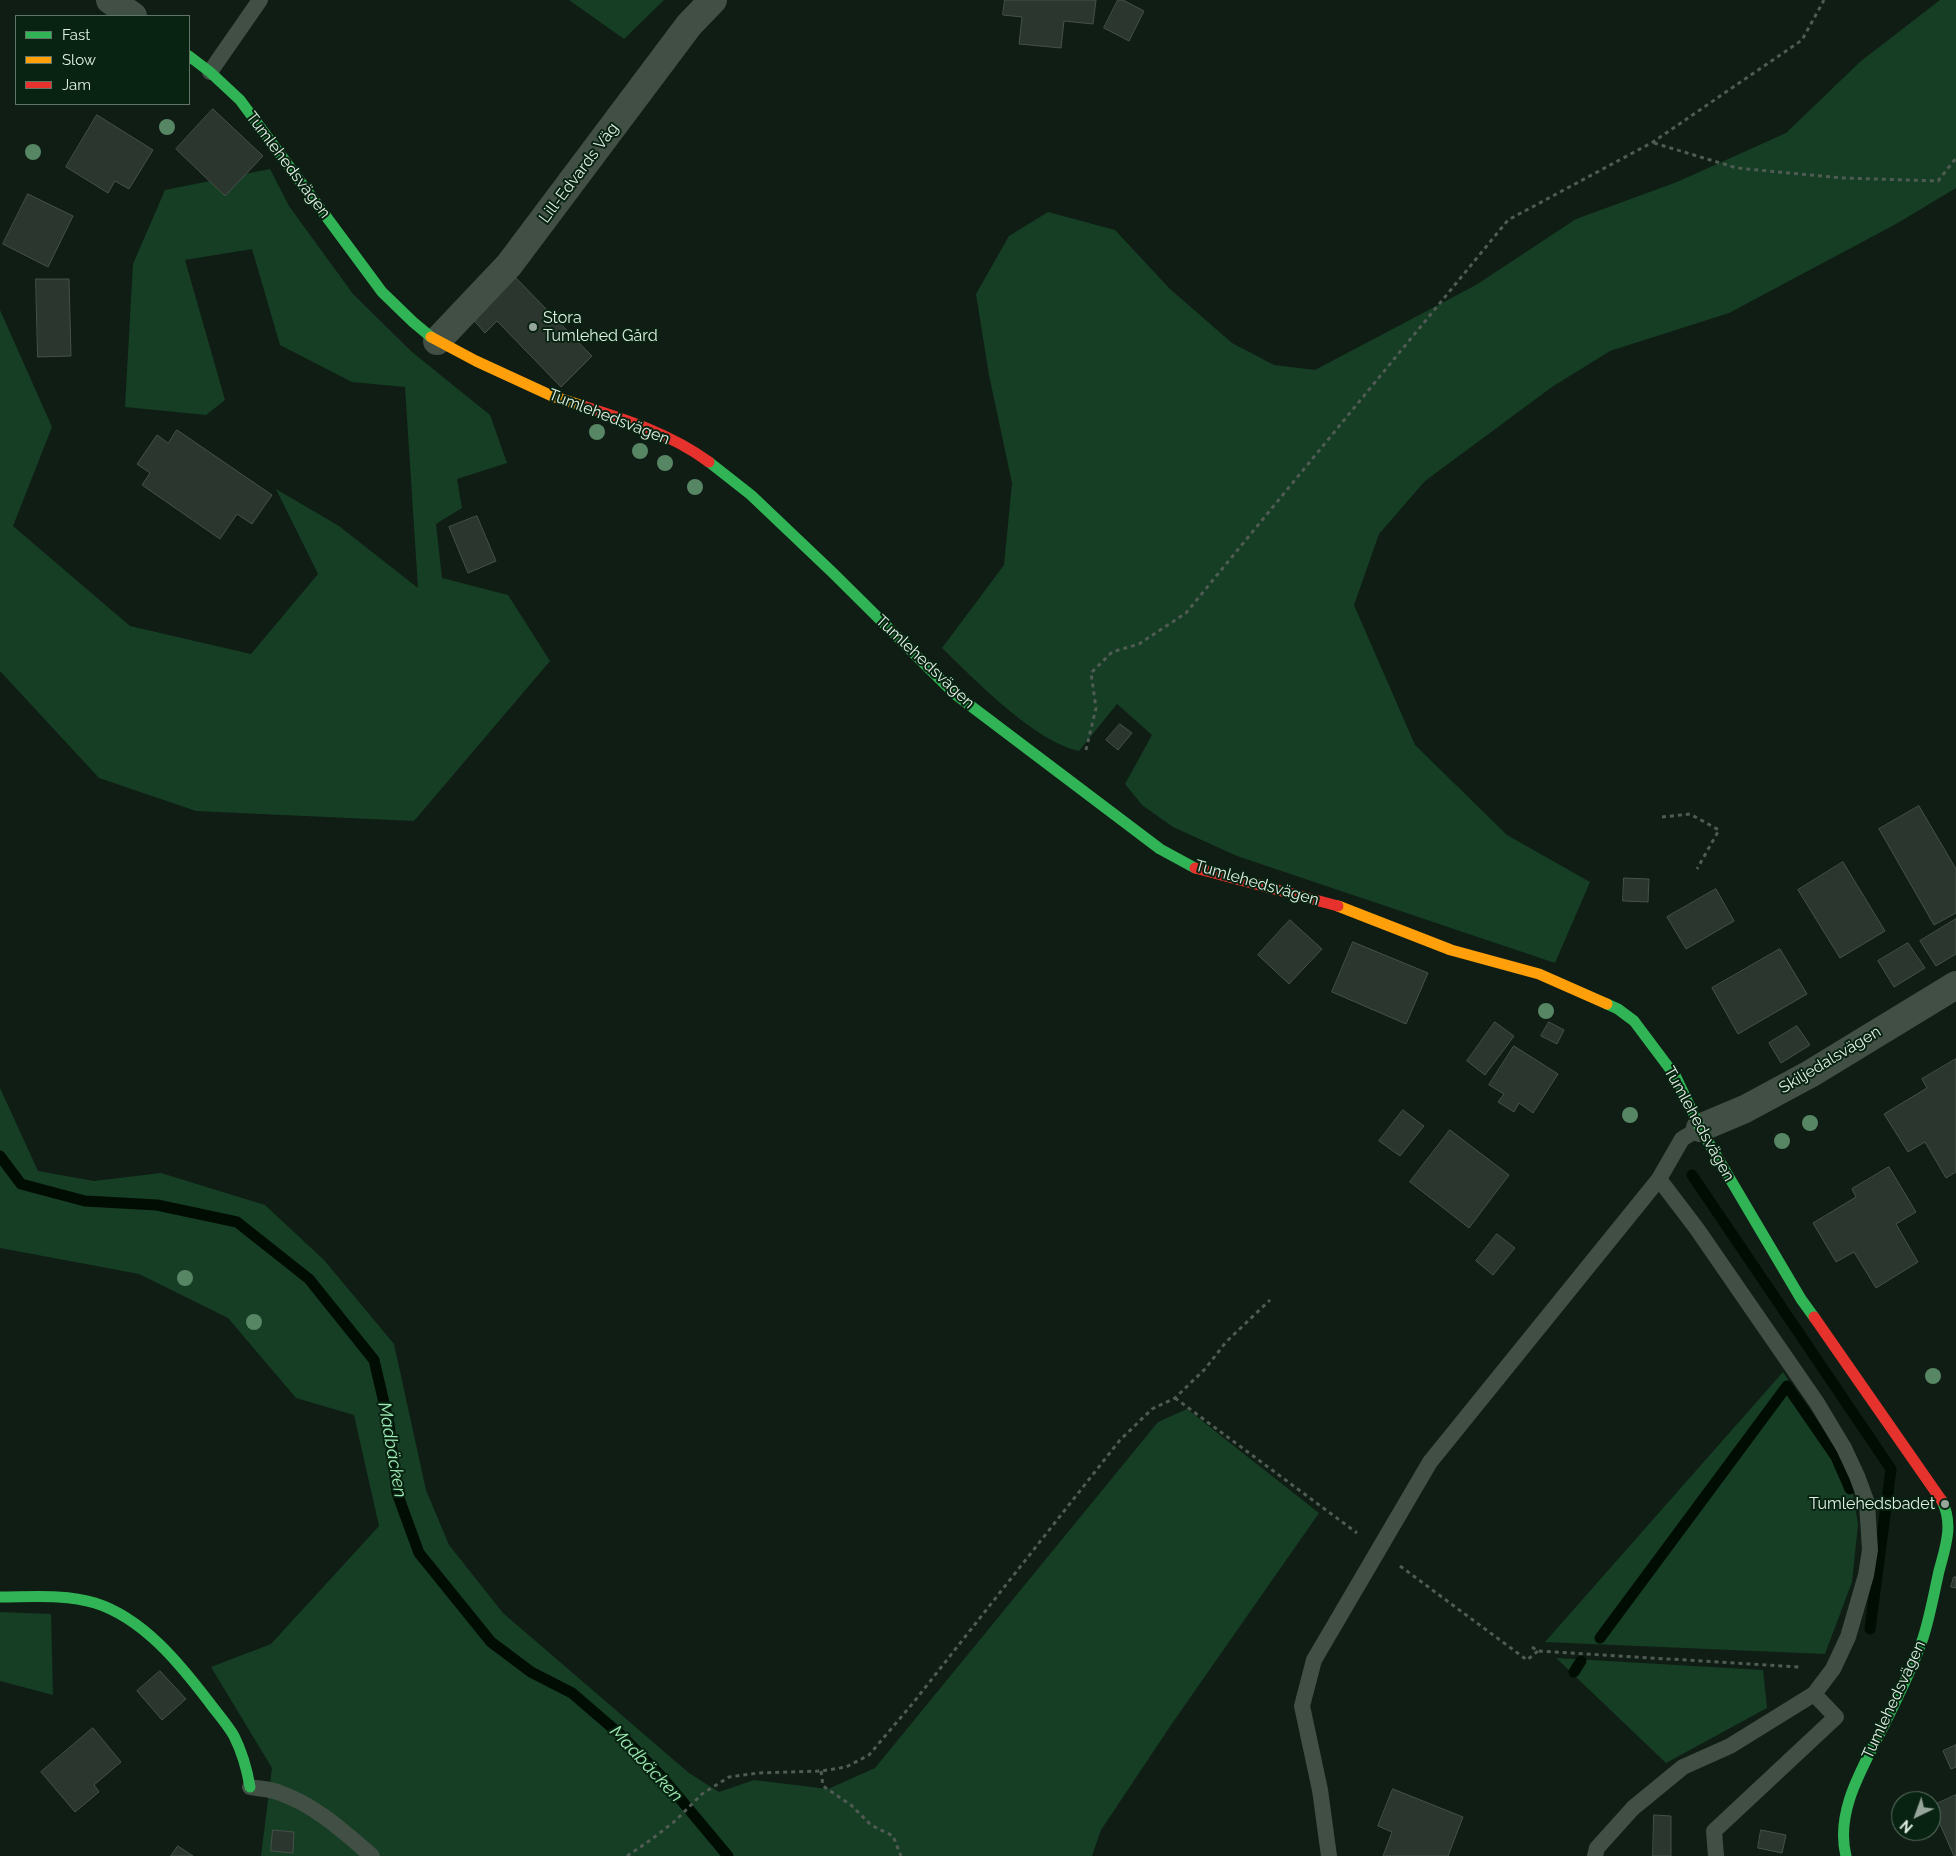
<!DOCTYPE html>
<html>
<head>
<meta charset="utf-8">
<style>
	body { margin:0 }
	#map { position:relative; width:1956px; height:1856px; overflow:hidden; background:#0f1d14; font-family:Raleway,sans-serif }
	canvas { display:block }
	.legend { position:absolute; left:15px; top:15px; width:175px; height:90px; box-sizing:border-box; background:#092312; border:1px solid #5f7566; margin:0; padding:6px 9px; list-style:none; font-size:15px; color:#e0f0e3 }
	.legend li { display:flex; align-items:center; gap:10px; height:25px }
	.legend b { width:25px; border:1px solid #5f7566 }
	.north { position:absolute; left:1891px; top:1791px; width:50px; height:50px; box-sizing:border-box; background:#092312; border:1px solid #5f7566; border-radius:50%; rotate:222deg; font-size:14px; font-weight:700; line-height:20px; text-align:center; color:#e0f0e3 }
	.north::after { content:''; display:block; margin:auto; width:18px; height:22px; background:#97a69b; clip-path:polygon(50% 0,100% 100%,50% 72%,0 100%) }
</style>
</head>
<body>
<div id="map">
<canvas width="1956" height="1856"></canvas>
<ul class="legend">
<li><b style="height:6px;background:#30b455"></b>Fast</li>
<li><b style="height:6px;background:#ff9f0a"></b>Slow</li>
<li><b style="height:6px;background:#e5322d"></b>Jam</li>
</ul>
<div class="north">N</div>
</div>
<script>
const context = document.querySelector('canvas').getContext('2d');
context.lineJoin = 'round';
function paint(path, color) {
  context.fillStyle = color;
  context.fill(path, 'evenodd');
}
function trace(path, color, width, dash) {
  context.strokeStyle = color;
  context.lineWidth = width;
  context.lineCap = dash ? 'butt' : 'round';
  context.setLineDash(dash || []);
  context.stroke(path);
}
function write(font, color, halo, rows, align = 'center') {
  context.font = font + ' Raleway,sans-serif';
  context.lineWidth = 4;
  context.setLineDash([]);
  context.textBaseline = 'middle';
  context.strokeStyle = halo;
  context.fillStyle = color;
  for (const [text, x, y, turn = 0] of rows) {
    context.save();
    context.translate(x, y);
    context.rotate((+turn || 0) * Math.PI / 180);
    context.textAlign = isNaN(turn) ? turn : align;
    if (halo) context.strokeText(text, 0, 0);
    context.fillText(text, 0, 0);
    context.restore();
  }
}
const green = new Path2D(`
	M569 0H664L624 39Z
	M1940 0H1956V188L1896 224 1729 313 1610 351 1552 387 1425 481 1379 534 1354 605 1415 745 1507 835 1590 882 1555 963 1237 856 1173 827 1142 805 1125 784 1152 735 1117 704 1079 751C1034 741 975 680 942 648L1004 565 1012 483 989 375 976 294 1009 236 1048 212 1115 230 1170 289 1232 343 1274 365 1315 370 1476 285 1576 219 1677 182 1786 133 1861 61Z
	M270 169 289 206 353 294 412 352 490 415 507 463 457 479 462 508 436 524 442 578 508 595 550 661 414 821 196 811 99 778 0 671V310L52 427 13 526 130 626 251 654 318 574 276 489 339 526 418 588 405 387 352 382 280 345 252 249 185 260 225 400 206 415 125 407 133 264 165 190Z
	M0 1088 38 1171 94 1181 161 1173 265 1205 324 1260 394 1344 426 1490 449 1545 503 1613 689 1773 719 1792 754 1780 828 1789 875 1768 1158 1422 1187 1409 1319 1513 1171 1725 1101 1830 1092 1856H261L272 1768 211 1667 271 1644 379 1526 354 1415 296 1398 228 1318 139 1274 0 1248Z
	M1783 1372 1838 1455 1852 1486 1858 1525 1852 1582 1825 1654 1545 1642Z
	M0 1612 51 1614 53 1695 0 1681Z
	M1556 1658 1763 1670 1767 1708 1666 1763Z`);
const stream = new Path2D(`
	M0 1156 21 1184 85 1201 157 1205 237 1222 309 1279 374 1360 389 1424 397 1493 419 1553 491 1642 531 1672 572 1693 623 1737 661 1776 728 1856
	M1692 1175 1891 1469 1870 1629
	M1600 1638 1787 1386 1836 1457 1850 1489
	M1574 1672 1581 1661`);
const building = new Path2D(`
	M1005 0H1096L1093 24 1064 21 1061 48 1019 44 1022 17 1003 15Z
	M1118 0H1123L1144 11 1129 41 1104 28Z
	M213 109 263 156 225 196 176 149Z
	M97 115 153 150 129 189 115 181 108 193 66 167Z
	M28 194 73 216 48 267 3 244Z
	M513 275 592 356 561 387 497 321 485 333 470 316Z
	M36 279H69L71 356 38 357Z
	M177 430 272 495 252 524 237 514 220 539 142 485 150 473 137 464 157 435 168 443Z
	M477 516 496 561 468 573 449 527Z
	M1120 724 1132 733 1118 750 1106 740Z
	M1919 806 1956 869V913L1934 925 1879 829Z
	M1843 862 1885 931 1840 958 1798 890Z
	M1624 878 1649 879 1648 902 1623 901Z
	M1716 889 1734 921 1686 949 1667 917Z
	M1956 919V954L1936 966 1920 941Z
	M1290 920 1322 949 1289 984 1258 955Z
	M1353 942 1428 973 1406 1024 1332 992Z
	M1908 943 1925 968 1894 987 1878 961Z
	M1780 949 1807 994 1738 1034 1712 988Z
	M1495 1022 1514 1036 1485 1075 1467 1061Z
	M1549 1022 1564 1030 1557 1044 1541 1036Z
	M1797 1026 1810 1045 1781 1063 1769 1043Z
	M1514 1046 1558 1074 1533 1113 1519 1103 1514 1112 1498 1102 1504 1094 1489 1085Z
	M1956 1059V1172L1946 1178 1925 1142 1908 1152 1884 1114 1927 1088 1922 1079Z
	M1403 1110 1424 1126 1400 1156 1379 1141Z
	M1450 1130 1509 1175 1469 1228 1410 1182Z
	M1889 1167 1916 1212 1896 1224 1918 1262 1876 1288 1854 1252 1836 1262 1813 1223 1856 1197 1852 1189Z
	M1497 1234 1515 1248 1493 1275 1476 1261Z
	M1954 1577H1956V1588L1951 1587Z
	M160 1671 186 1699 162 1720 137 1691Z
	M93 1728 121 1762 94 1785 99 1792 75 1812 41 1772Z
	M1956 1745V1767L1951 1769 1943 1751Z
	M1393 1789 1463 1817 1448 1856H1383L1392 1832 1378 1826Z
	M1956 1795V1856H1954L1932 1806Z
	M1654 1815 1671 1816V1856H1653Z
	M273 1830 294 1832 293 1853 271 1851Z
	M1761 1830 1786 1835 1782 1853 1758 1848Z
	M178 1846 193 1856H171Z`);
const path = new Path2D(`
	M1654 143 1737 168 1842 178 1938 181 1956 158
	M1086 750 1096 708 1091 673 1112 652 1139 644 1186 613 1508 220 1653 142 1802 40 1824 0
	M1662 817 1690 814 1719 830 1697 869
	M1175 1398 1357 1533
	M1400 1566 1527 1660 1538 1651
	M1532 1647 1538 1651 1799 1667
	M821 1771 823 1786 851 1805 871 1825 893 1836 901 1856
	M627 1856 652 1839 675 1821 702 1794 729 1777 758 1773 821 1771 846 1767 869 1755 913 1703 1120 1440 1152 1409 1175 1398 1205 1369 1226 1342 1270 1300`);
const lane = new Path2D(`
	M210 72 260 0
	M250 1787C260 1789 271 1789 280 1793 315 1805 344 1832 372 1856
	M1329 1856 1320 1790 1302 1706 1314 1660 1430 1462 1659 1179 1682 1139 1700 1128
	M1595 1856 1597 1848 1633 1808 1683 1767 1730 1746 1814 1694 1833 1669 1848 1637 1866 1575 1870 1550 1867 1503 1857 1476 1844 1448 1817 1403 1697 1229 1659 1179
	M1716 1856 1714 1831 1836 1717 1814 1694`);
const street = new Path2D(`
	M110 0 133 16
	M437 341 509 265 689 25 713 0
	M1700 1128 1745 1109 1810 1074 1956 985`);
const fast = new Path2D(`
	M189 56 210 72 240 100 382 292 413 322 431 337
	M709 462 751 495 833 573 955 694 1160 849 1195 868
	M1607 1004 1618 1009 1634 1021 1676 1077 1700 1128 1801 1299 1814 1317
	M0 1597C31 1597 65 1594 95 1603 143 1618 180 1664 209 1702 217 1713 227 1724 234 1736 242 1752 247 1769 250 1787
	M1846 1856C1835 1812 1862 1769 1881 1731 1896 1701 1912 1670 1923 1638 1930 1616 1934 1593 1939 1571 1945 1548 1954 1525 1942 1501`);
const slow = new Path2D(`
	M431 337 476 361 552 396 583 406
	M1338 906 1451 950 1539 974 1607 1004`);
const jam = new Path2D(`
	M583 406C627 420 671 434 709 462
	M1195 868 1338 906
	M1814 1317 1942 1501`);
const trees = [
	[167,127],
	[33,152],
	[597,432],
	[640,451],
	[665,463],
	[695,487],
	[1546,1011],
	[1630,1115],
	[1810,1123],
	[1782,1141],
	[185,1278],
	[254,1322],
	[1933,1376]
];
const markers = [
	[533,327,5,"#97a69b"],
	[1945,1504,5,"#97a69b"]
];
const streetNames = [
	["Tumlehedsvägen",288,165,53],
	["Lill-Edvards Väg",579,173,-53],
	["Tumlehedsvägen",609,417,21],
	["Tumlehedsvägen",925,662,43],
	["Tumlehedsvägen",1257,883,16],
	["Skiljedalsvägen",1830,1060,-31],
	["Tumlehedsvägen",1699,1124,61],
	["Tumlehedsvägen",1894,1700,-65]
];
const poiNames = [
	["Stora",543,318],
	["Tumlehed Gård",543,336],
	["Tumlehedsbadet",1935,1504,"right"]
];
const waterNames = [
	["Madbäcken",392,1450,80],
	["Madbäcken",646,1764,47]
];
paint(green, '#163e24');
trace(stream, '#010d03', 11);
paint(building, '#2b372e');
trace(building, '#455149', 1);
trace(path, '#4f5b53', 3, [4, 4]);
trace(lane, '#414f45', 16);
trace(street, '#414f45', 28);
trace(fast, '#30b455', 11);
trace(slow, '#ff9f0a', 11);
trace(jam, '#e5322d', 11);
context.fillStyle = '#568664';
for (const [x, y] of trees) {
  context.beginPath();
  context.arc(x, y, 8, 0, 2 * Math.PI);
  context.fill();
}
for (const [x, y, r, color] of markers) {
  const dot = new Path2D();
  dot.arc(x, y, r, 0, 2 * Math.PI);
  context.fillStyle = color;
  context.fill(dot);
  trace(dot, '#092312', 2);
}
write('16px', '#e0f0e3', '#092312', streetNames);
write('16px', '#e0f0e3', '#092312', poiNames, 'left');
write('italic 18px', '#9eeab3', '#092312', waterNames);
</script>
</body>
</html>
